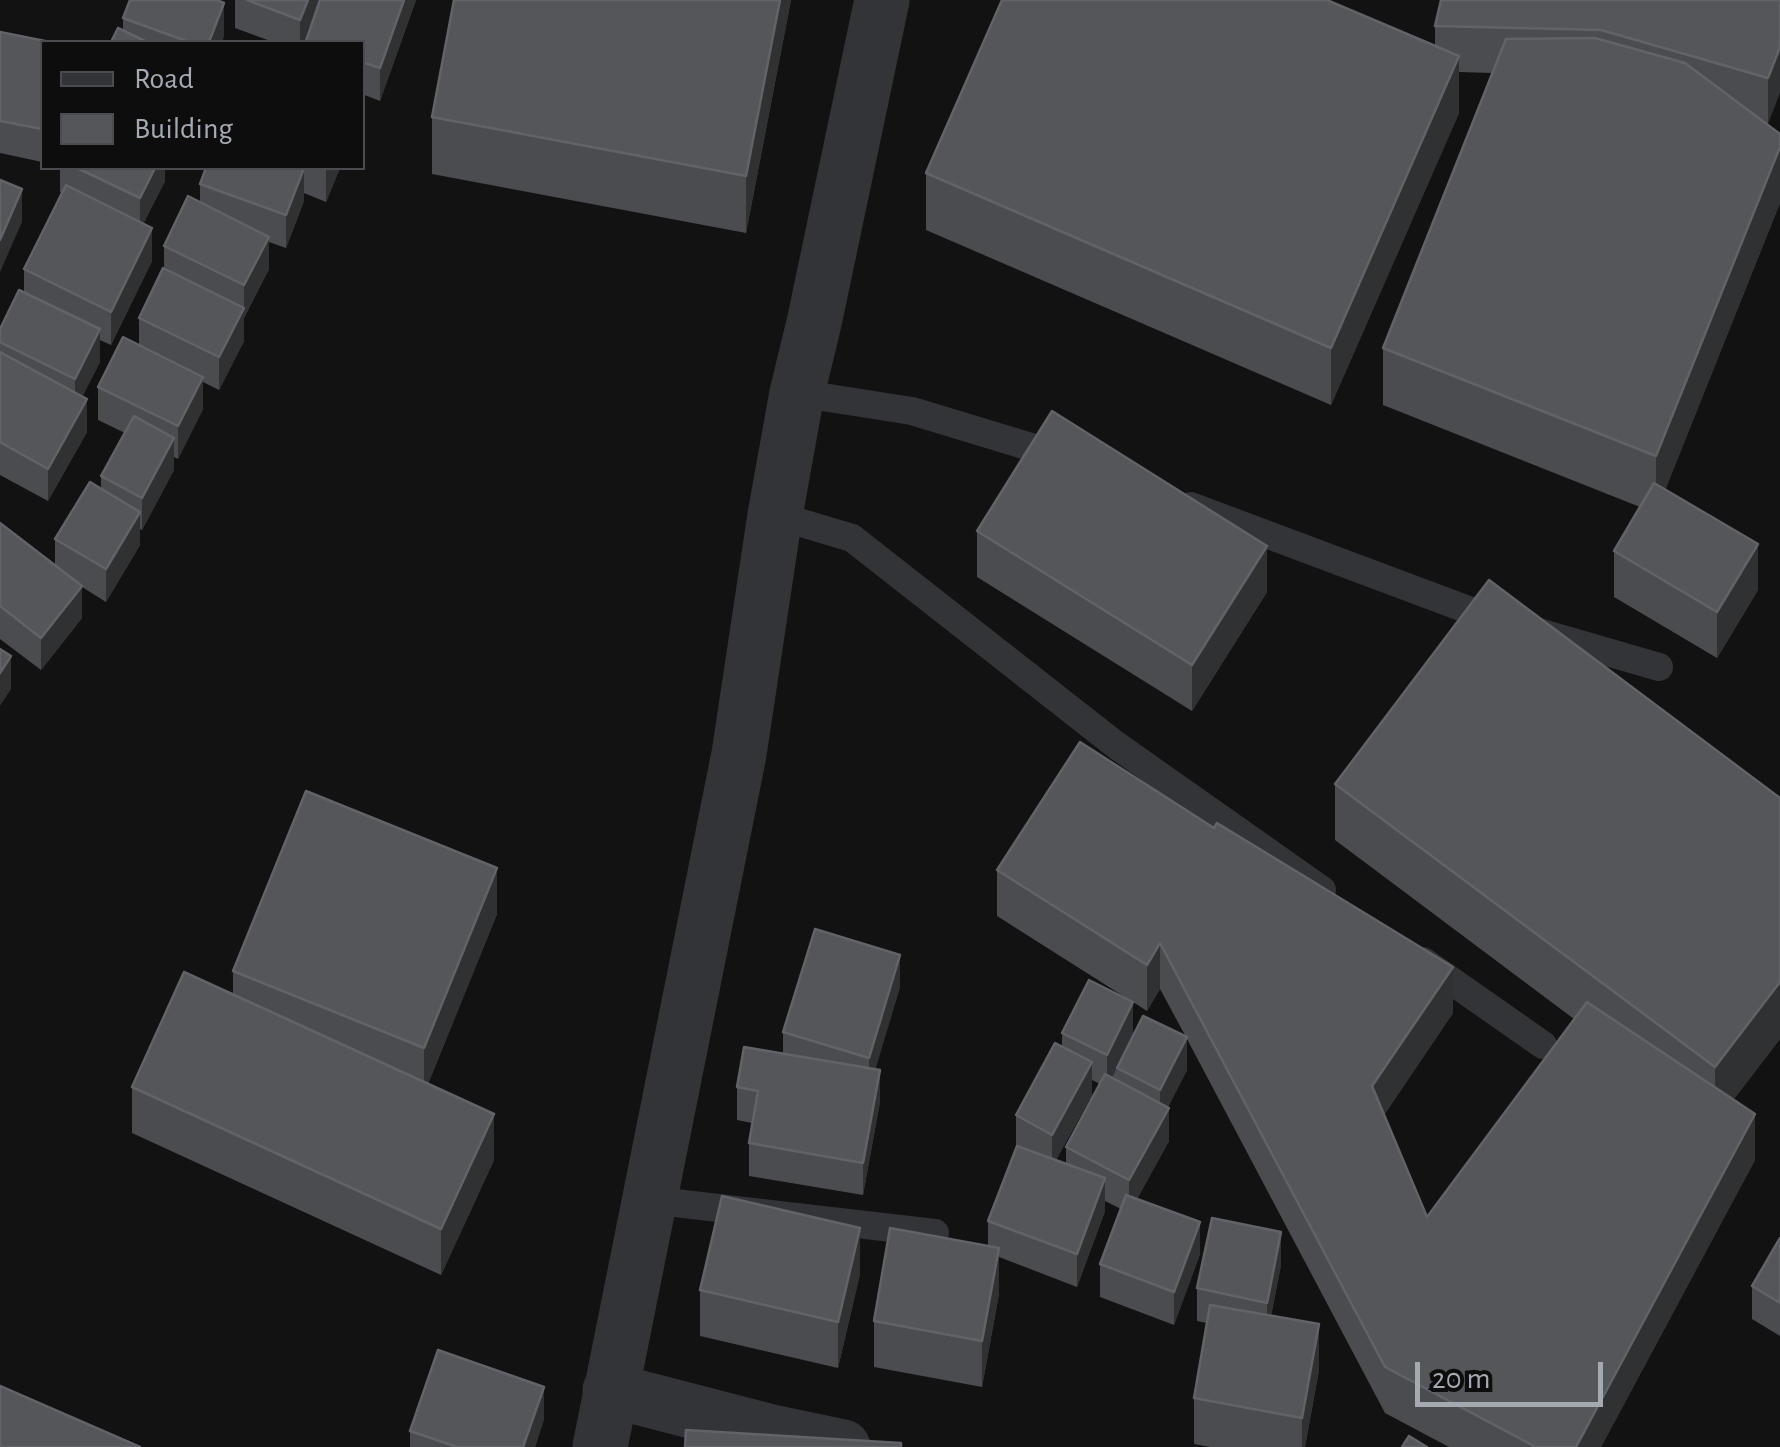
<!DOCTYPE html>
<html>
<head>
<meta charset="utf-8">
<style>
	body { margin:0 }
	#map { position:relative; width:1780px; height:1447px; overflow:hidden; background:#121213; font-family:"Alegreya Sans",sans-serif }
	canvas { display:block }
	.legend { position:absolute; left:40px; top:40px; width:325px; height:130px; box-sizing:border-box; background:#0d0d0e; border:2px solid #4a4c50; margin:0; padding:12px 18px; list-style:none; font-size:30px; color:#a5aab2 }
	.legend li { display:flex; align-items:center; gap:20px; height:50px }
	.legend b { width:50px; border:2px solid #4a4c50 }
	.scale { position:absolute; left:1415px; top:1362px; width:188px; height:45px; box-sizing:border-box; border:5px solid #a5aab2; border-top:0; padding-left:12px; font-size:30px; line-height:35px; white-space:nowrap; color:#a5aab2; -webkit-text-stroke:8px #0d0d0e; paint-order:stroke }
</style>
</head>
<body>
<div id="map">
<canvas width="1780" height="1447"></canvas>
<ul class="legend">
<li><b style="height:12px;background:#333437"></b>Road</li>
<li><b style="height:28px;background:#54565a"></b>Building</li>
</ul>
<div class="scale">20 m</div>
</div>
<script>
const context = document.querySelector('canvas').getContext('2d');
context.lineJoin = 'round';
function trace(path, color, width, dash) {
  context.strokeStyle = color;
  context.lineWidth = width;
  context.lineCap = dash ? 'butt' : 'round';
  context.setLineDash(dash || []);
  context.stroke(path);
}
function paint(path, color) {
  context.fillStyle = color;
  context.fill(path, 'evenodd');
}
const service = new Path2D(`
	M797 393 912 411 1067 458
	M1191 506 1490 618 1659 667
	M775 515 852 538 1116 745 1322 890
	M1423 961 1543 1045
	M649 1200 935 1233`);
const minor = new Path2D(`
	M610 1390 776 1433 843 1447
	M600 1447 739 754 775 515 797 393 814 323 882 0`);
const wall = new Path2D(`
	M130 0H229H218L224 35 222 42H111L123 31V18Z
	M235 0H319L304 42H273L235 28Z
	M416 0 380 101 362 94V42H306V41Z
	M791 0 746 233 432 174V117Z
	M1780 0 1768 124H1766L1780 134V203L1665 490 1758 590 1717 658 1614 597V551L1640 507 1383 405V348L1492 73 1459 72V113L1331 405 926 230V173L1435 46V26Z
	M0 32 42 42V162L0 153Z
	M60 168H165V181L143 224 152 261 111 345 100 340V362L82 397 87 432 48 501 0 475V329L24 292V269L62 193 60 192Z
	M206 168H340L326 202 304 193V201L286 248 269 242V269L244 318V341L219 390 203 382V409L178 459 174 457V470L142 530 140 529V545L106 602 82 587V618L41 670 0 639V523L55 566V539L101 489V476L125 433 98 420V387L139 345V318L164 268V246L200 203V184Z
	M977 531 1267 592 1192 711 977 577Z
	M1335 784 1780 798V1039L1733 1100 1755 1160 1601 1447H1449L1385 1413 1187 1039V1070L1168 1107 1169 1141 1137 1199 1200 1254 1174 1325 1100 1297V1264L1121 1209 1105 1201V1211L1077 1287 999 1257V1294L982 1387 874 1367V1321L988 1246V1221L1016 1148V1115L1062 1047V1033L1131 1001 997 916V870L1453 1013 1384 1115 1427 1217 1574 1019 1335 840ZM1160 989 1186 1037 1133 1035V1002L1147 1011ZM1092 1080 1100 1084 1066 1147V1164L1056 1160 1092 1095Z
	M497 914 428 1084 494 1160 441 1275 132 1133V1087L233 995V971Z
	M900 987 875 1069 880 1102 863 1195 749 1176V1143L752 1123 737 1120V1087L783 1053V1032Z
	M1780 1238V1336L1752 1319V1286Z
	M1281 1265 1271 1316 1319 1370 1305 1447H1210L1194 1444V1398L1207 1323 1197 1321V1288Z
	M860 1274 838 1368 700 1336V1290Z
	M544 1419 535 1447H410V1431Z`);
const shadedWall = new Path2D(`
	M308 0H319L304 42H300V20Z
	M404 0H416L380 101V68Z
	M780 0H791L746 233V176Z
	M224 3V35L222 42H209Z
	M1780 47V93L1768 124V78Z
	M1459 56V113L1331 405V348Z
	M1780 147V203L1656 513V456Z
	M155 168H165V181L140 231V198Z
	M304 168V201L286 248V215Z
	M327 168H340L326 202V169Z
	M22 189V222L0 272V240Z
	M152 228V261L111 345V312Z
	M269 237V269L244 318V341L219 390V357L244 308V285Z
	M100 329V362L75 411V379Z
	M203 377V409L178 459V426Z
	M87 399V432L48 501V469Z
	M174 438V470L142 530V498Z
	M140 512V545L106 602V569Z
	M1758 544V590L1717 658V612Z
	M1267 546V592L1192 711V665Z
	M82 586V618L41 670V638Z
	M11 656V689L0 706V673Z
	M497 868V914L424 1094V1048Z
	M1160 943V989L1147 1011V965Z
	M900 955V987L869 1091V1058Z
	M1453 967V1013L1372 1132V1086Z
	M1780 982V1039L1715 1124V1067Z
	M1133 1002V1035L1107 1088V1055Z
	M1187 1037V1070L1160 1123V1090Z
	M1092 1062V1095L1052 1167V1135Z
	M880 1070V1102L863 1195V1163Z
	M1169 1108V1141L1129 1213V1180Z
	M494 1114V1160L441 1275V1229Z
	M1755 1114V1160L1601 1447H1576Z
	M1105 1178V1211L1077 1287V1254Z
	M1200 1222V1254L1174 1325V1292Z
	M860 1228V1274L838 1368V1322Z
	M1281 1232V1265L1267 1335V1303Z
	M999 1248V1294L982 1387V1341Z
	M1319 1324V1370L1305 1447H1302V1418Z
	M544 1387V1419L535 1447H523Z`);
const building = new Path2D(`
	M130 0H217L224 3 209 42H189L123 18Z
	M247 0H308L300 20Z
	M320 0H404L380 68 362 62V42H310L306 41Z
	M454 0H780L746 176 432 117Z
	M1002 0H1327L1459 56 1331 348 926 173Z
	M1441 0H1780V47L1768 78 1601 30 1435 26Z
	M118 28 147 42H111Z
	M0 32 50 42H42V129L0 121Z
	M1595 38 1685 63 1780 134V147L1656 456 1383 348 1506 39Z
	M77 168H155L140 198Z
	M206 168H304L286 215 200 184Z
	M0 180 22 189 0 240Z
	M66 185 152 228 111 312 24 269Z
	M188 196 269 237 244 285 164 246Z
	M163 268 244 308 219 357 139 318Z
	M19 290 100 329 75 379 0 342V329Z
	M123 337 203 377 178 426 98 387Z
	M0 352 87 399 48 469 0 442Z
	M1052 411 1267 546 1192 665 977 531Z
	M134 416 174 438 142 498 101 476Z
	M90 482 140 512 106 569 55 539Z
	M1654 483 1758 544 1717 612 1614 551Z
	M0 523 82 586 41 638 0 606Z
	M1489 580 1780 798V982L1715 1067 1335 784Z
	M0 649 11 656 0 673Z
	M1080 742 1214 828 1217 823 1453 967 1372 1086 1427 1217 1587 1002 1755 1114 1576 1447H1536L1385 1367 1160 943 1147 965 997 870Z
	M306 791 497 868 424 1048 233 971Z
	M815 929 900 955 869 1058 783 1032Z
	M184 972 494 1114 441 1229 132 1087Z
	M1089 980 1133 1002 1107 1055 1062 1033Z
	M1143 1016 1187 1037 1160 1090 1117 1068Z
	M1055 1043 1092 1062 1052 1135 1016 1115Z
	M744 1047 880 1070 863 1163 749 1143 758 1091 737 1087Z
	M1105 1074 1169 1108 1129 1180 1066 1147Z
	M1017 1146 1105 1178 1077 1254 988 1221Z
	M1126 1195 1200 1222 1174 1292 1100 1264Z
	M722 1196 860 1228 838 1322 700 1290Z
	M1212 1218 1281 1232 1267 1303 1197 1288Z
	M890 1228 999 1248 982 1341 874 1321Z
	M1780 1238V1303L1752 1286Z
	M1210 1305 1319 1324 1302 1418 1194 1398Z
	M438 1350 544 1387 523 1447H457L410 1431Z
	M0 1386 140 1447H0Z
	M686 1430 901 1443V1447H685Z
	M1409 1436 1427 1447H1402Z`);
trace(service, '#333437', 28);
trace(minor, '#333437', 55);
paint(wall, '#4b4c4f');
paint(shadedWall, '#303133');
paint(building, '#54565a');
trace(building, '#616368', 2.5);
</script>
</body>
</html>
